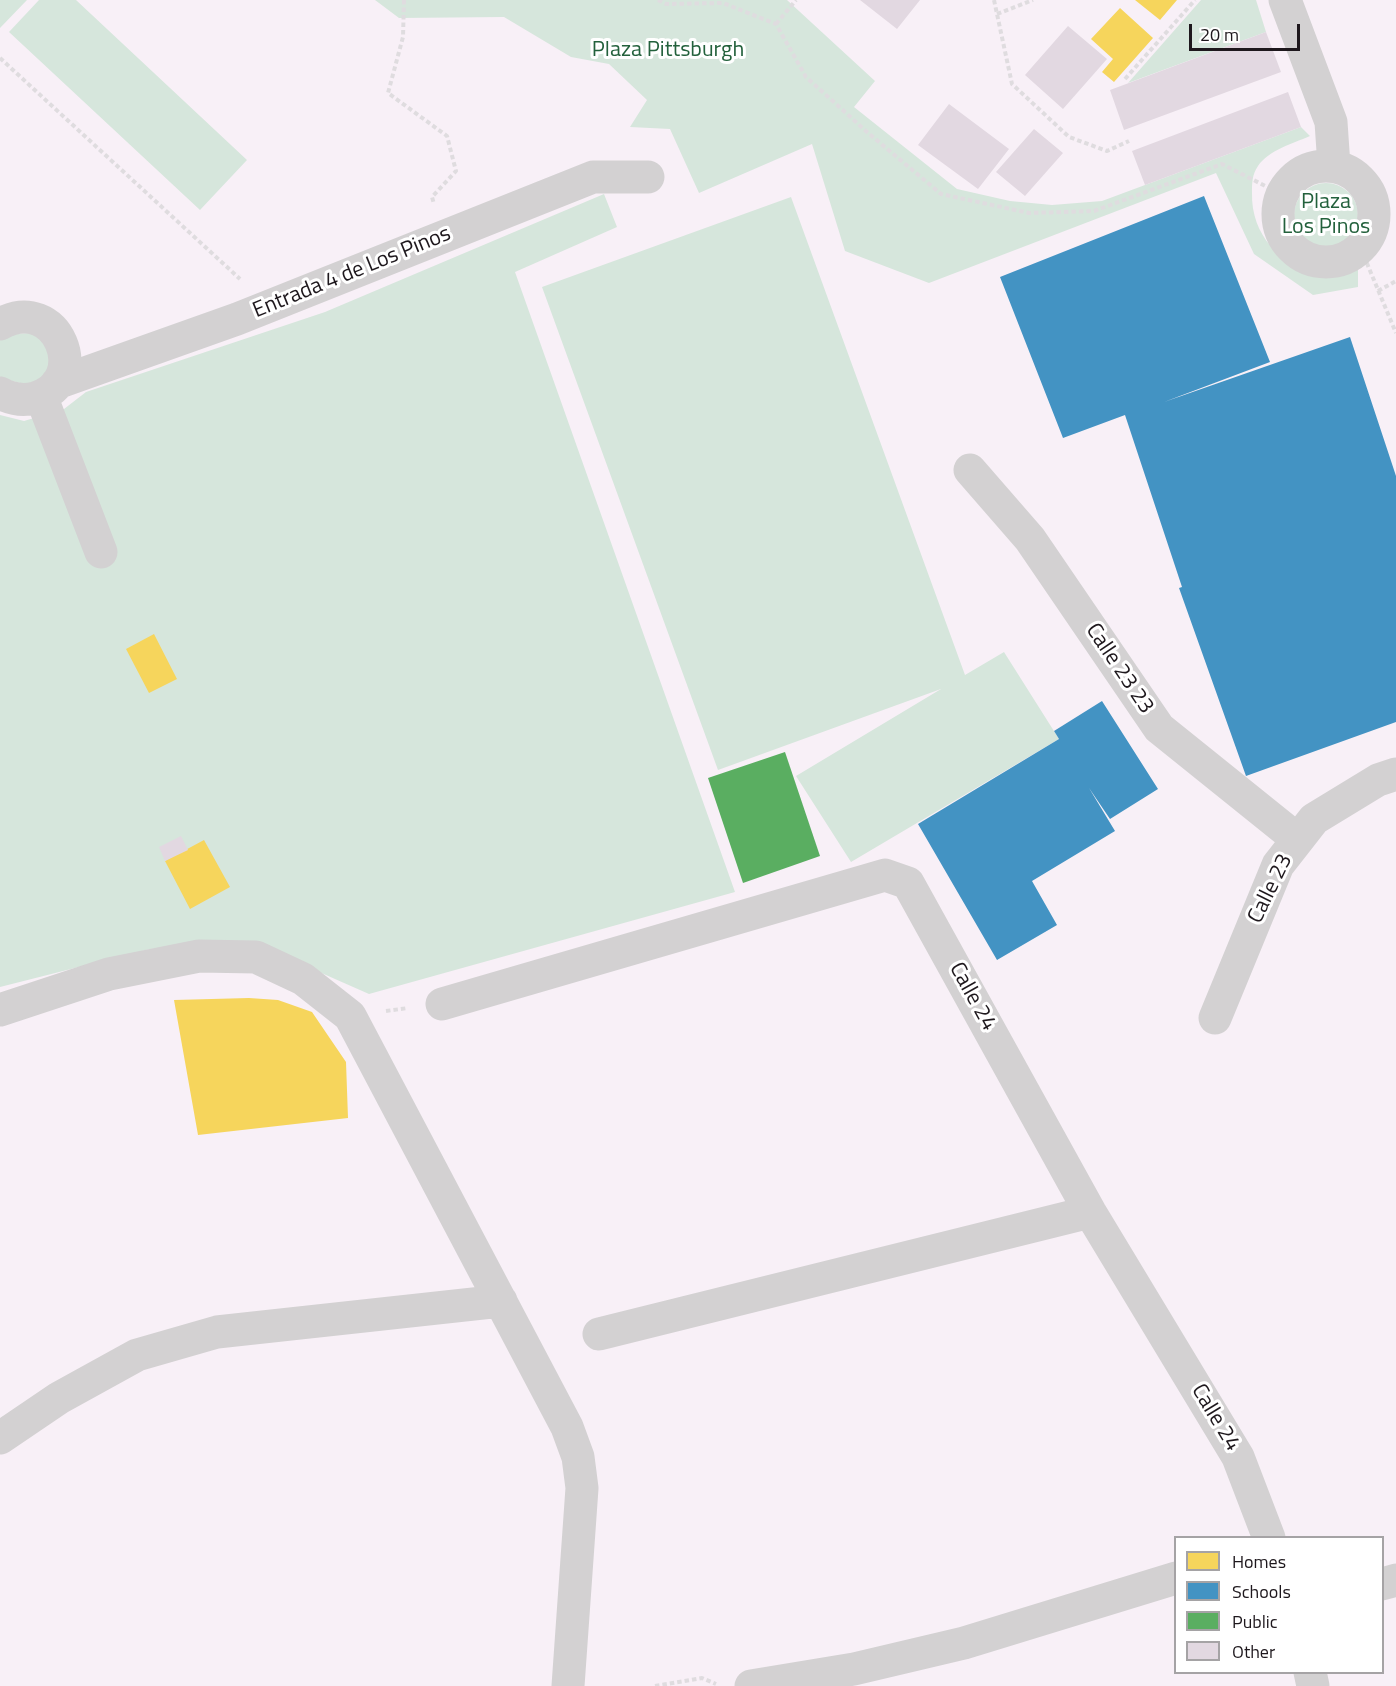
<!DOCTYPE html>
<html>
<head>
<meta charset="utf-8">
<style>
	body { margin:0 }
	#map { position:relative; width:1396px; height:1686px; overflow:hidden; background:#f8f0f7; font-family:"Titillium Web",sans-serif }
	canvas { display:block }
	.legend { position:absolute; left:1174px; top:1536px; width:210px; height:138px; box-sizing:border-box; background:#fff; border:2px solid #a5a3a5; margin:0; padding:8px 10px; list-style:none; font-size:18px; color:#1e181d }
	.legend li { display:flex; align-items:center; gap:12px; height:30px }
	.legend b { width:30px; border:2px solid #a5a3a5 }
	.scale { position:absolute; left:1189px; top:24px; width:111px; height:27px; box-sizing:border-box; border:3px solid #1e181d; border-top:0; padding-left:8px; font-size:18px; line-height:21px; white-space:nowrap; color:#1e181d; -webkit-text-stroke:4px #fff; paint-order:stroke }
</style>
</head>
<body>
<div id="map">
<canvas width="1396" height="1686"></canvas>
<ul class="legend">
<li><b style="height:16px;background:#f6d55c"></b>Homes</li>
<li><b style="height:16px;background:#4393c3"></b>Schools</li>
<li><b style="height:16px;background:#5aae61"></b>Public</li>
<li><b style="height:16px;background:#e2d8e1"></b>Other</li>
</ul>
<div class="scale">20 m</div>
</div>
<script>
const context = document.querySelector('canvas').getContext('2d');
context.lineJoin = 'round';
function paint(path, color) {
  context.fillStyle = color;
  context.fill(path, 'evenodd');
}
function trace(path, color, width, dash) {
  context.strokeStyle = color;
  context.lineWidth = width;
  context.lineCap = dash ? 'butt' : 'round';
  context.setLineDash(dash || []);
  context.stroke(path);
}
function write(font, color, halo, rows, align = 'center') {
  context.font = font + ' "Titillium Web",sans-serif';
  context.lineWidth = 6;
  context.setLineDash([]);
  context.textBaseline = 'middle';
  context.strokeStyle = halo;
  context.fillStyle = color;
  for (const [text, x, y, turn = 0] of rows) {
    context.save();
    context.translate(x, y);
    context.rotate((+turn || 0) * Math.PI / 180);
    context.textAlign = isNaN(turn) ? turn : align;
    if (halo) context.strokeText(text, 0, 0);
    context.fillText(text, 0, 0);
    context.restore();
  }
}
const green = new Path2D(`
	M0 0H27L0 28Z
	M39 0H76L247 160 200 210 9 32Z
	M375 0H787L875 81 854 107 957 189 1010 201 1052 205 1102 201 1301 127 1310 136C1292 144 1269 150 1258 166 1252 175 1252 183 1252 193 1251 235 1280 266 1321 272 1332 274 1347 267 1358 265V287L1313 295 1254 254 1216 173 929 283 845 251 812 144 699 193 670 129 630 127 647 100 609 64 571 57 504 17 399 18Z
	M1201 0H1256L1266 32 1128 83Z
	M1294 215a32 32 0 1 1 64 0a32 32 0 1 1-64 0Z
	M604 194 617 227 515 272 735 892 369 994 301 964 262 944 150 949 0 987V415L24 421 64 409 86 392 325 312Z
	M791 197 965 675 1004 652 1059 739 851 862 796 776 941 689 718 770 542 287Z
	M43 332 53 367 32 386 0 378V335Z`);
const homes = new Path2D(`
	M1135 0H1177L1160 20Z
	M1120 8 1153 38 1114 82 1102 72 1113 59 1091 39Z
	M154 634 177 679 149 693 126 649Z
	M204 840 230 887 190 909 165 861Z
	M249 998 278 1000 312 1012 346 1062 348 1118 198 1135 174 1000Z`);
const schools = new Path2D(`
	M1204 196 1270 362 1164 402 1350 337 1396 476V722L1246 776 1179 588 1182 587 1125 415 1063 438 1000 277Z
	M1102 701 1158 789 1110 819 1089 788 1115 831 1032 881 1057 925 997 960 918 824 1059 739 1054 731Z`);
const public = new Path2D(`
	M785 752 820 856 743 883 708 778Z`);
const building = new Path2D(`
	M860 0H920L897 29Z
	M1068 26 1107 59 1063 109 1025 75Z
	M1266 32 1281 72 1124 130 1110 90Z
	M1288 92 1301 127 1145 185 1132 151Z
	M949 104 1009 149 978 189 918 145Z
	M1034 129 1063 153 1025 196 996 172Z
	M181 836 188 850 165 861 159 847Z`);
const path = new Path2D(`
	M404 0 403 37 388 93 447 136 456 171 432 197 434 204
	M658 0 666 4 723 3 776 24 806 77 867 132 941 194 1029 213 1094 211 1222 164 1281 194
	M994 0 1012 84 1069 137 1107 151 1129 141
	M997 14 1033 0
	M776 24 796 0
	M0 58 240 279
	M1125 79 1195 0
	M1361 249 1396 333
	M1378 291 1396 281
	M386 1011 408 1008
	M655 1686 702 1678 716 1684`);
const street = new Path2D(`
	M1285 0 1331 122 1334 166
	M1278 214a48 48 0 1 1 96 0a48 48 0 1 1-96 0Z
	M0 324C58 292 93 381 35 398 23 401 11 399 0 393
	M57 383 237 319 593 177H648
	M41 396 101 552
	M970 470 1030 539 1159 728 1297 839
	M442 1004 885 875 908 883 1090 1212 1238 1457 1269 1538
	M0 1010 109 974 199 956 256 957 303 979 350 1016 567 1427 578 1457 582 1488 568 1686
	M1215 1018 1278 865 1314 819 1378 780 1396 774
	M599 1334 1090 1212
	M0 1438 59 1398 137 1355 217 1332 501 1301
	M1382 1584 1396 1580
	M1310 1672 1313 1686
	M751 1686 854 1669 964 1643 1176 1578`);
const parkNames = [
	["Plaza Pittsburgh",668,51],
	["Plaza",1326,203],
	["Los Pinos",1326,228]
];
const streetNames = [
	["Entrada 4 de Los Pinos",352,273,-22],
	["Calle 23 23",1119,669,56],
	["Calle 23",1271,889,-64],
	["Calle 24",972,997,61],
	["Calle 24",1215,1418,59]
];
paint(green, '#d6e6dc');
paint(homes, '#f6d55c');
paint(schools, '#4393c3');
paint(public, '#5aae61');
paint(building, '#e2d8e1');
trace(path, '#dfdcdf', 4, [4.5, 3]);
trace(street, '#d3d1d2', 33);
write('22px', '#23613c', '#fff', parkNames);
write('22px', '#1e181d', '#fff', streetNames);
</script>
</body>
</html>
